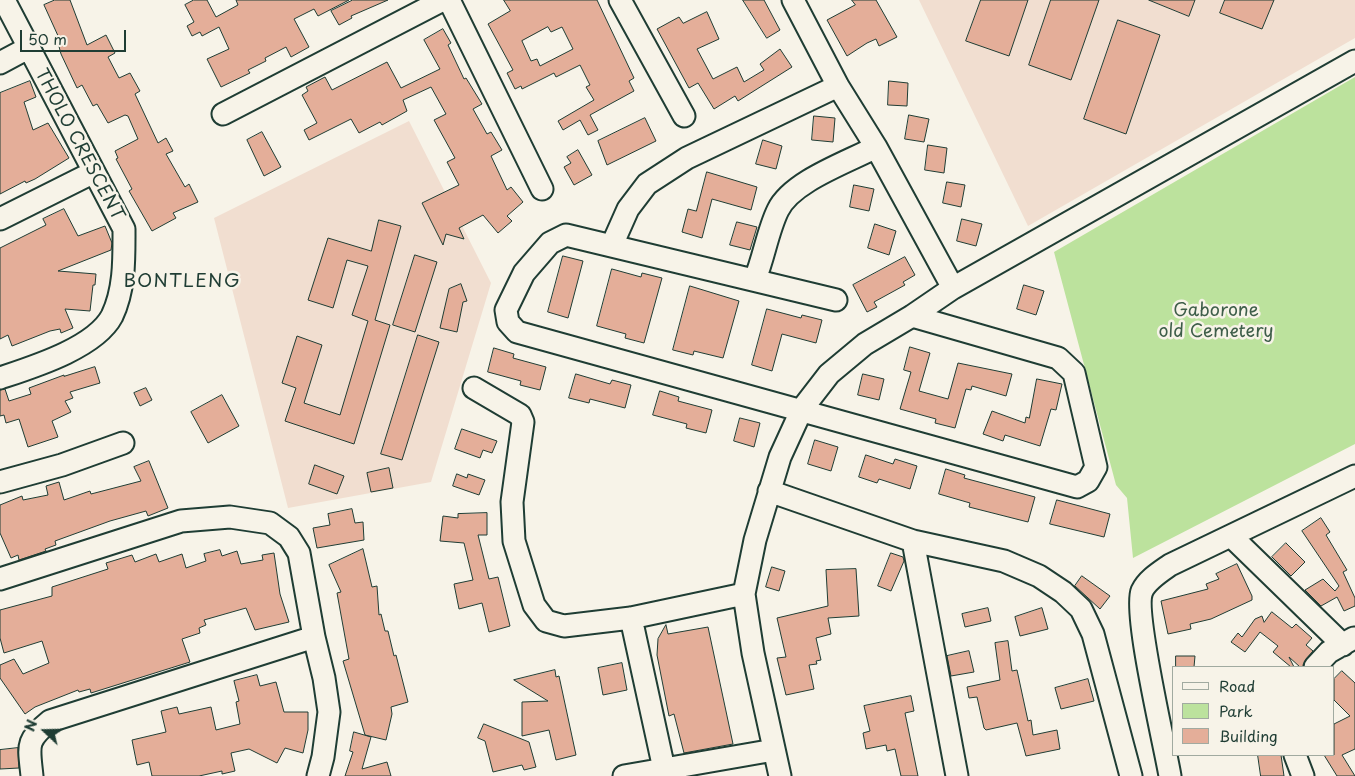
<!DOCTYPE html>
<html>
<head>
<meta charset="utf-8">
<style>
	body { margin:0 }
	#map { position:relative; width:1355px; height:776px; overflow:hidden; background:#f7f3e8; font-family:"Playpen Sans",sans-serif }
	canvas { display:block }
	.legend { position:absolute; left:1172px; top:666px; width:162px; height:90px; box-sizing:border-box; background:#f7f3e8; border:1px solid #a1aaa0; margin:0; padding:6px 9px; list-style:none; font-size:15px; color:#1f3d34 }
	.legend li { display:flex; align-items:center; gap:10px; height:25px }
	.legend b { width:25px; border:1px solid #a1aaa0 }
	.north { position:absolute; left:20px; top:706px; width:50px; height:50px; -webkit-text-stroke:4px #f7f3e8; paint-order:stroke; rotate:291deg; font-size:14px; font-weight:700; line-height:20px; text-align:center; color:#1f3d34 }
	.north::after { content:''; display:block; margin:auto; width:18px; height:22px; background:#1f3d34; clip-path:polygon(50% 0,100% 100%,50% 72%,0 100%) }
	.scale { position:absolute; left:20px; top:30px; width:106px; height:22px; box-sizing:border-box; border:2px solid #1f3d34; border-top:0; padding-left:6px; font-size:15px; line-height:18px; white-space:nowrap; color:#1f3d34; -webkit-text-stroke:4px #f7f3e8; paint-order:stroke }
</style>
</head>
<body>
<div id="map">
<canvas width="1355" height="776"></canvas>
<ul class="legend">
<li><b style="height:6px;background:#f7f3e8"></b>Road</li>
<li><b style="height:14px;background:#bce29d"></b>Park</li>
<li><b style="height:14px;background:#e4ae99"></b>Building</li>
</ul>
<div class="north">N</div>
<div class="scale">50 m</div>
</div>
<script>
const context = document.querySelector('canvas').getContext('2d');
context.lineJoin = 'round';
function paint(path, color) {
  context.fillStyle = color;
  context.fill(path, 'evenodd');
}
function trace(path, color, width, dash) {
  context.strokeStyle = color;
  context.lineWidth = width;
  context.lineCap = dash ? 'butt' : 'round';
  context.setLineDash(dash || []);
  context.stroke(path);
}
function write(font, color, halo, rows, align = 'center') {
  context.font = font + ' "Playpen Sans",sans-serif';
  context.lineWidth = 5;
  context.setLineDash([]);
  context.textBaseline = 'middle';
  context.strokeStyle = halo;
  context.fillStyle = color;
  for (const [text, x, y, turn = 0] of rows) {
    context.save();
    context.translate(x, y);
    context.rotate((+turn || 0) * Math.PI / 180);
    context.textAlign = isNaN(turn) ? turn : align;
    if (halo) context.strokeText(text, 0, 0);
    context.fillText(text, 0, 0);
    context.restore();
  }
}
const built = new Path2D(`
	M919 0H1355V38L1028 226Z
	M409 121 491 283 431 482 288 508 214 218Z`);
const green = new Path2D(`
	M1355 77V444L1133 558 1127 498 1116 485 1054 252Z`);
const building = new Path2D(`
	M55 0H70L87 45 106 35 115 53 108 57 119 78 130 73 140 91 135 94 158 143 166 138 173 151 166 154 185 187 189 184 198 202 173 213 176 218 152 231 129 191 132 189 116 159 118 158 115 151 138 139 128 116 125 115 108 123 97 104 93 106 82 85 77 88 61 54 57 39 59 38 44 5Z
	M194 0H207L216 17 238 5 236 0H349L318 16 314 9 294 19 309 47 291 57 286 47 265 58 266 61 248 70 250 73 221 87 207 59 229 49 219 27 202 36 200 32 192 36 187 26 194 22 185 5Z
	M353 0H388L351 16 352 18 339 25 331 11Z
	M504 0H597L634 78 629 81 634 91 590 115 598 130 588 135 580 120 563 130 558 121 594 100 586 87 590 85 580 65 556 77 554 73 522 89 521 86 515 89 507 73 513 70 488 24 510 11ZM548 27 551 32 562 27 573 49 540 66 537 59 531 61 522 41Z
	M743 0H764L780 30 767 38Z
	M852 0H876L897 37 879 46 876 39 867 43 847 56 827 20 855 5Z
	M981 0H1028L1009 56 966 41Z
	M1051 0H1099L1071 80 1029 65Z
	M1149 0H1195L1189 16Z
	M1225 0H1274L1262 29 1220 13Z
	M707 12 719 39 697 49 713 79 737 67 744 82 764 70 760 64 780 49 792 67 738 101 735 96 714 109 698 83 689 88 657 29 679 17 683 23Z
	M1118 20 1160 35 1126 134 1084 119Z
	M443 29 451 43 448 45 464 79 466 78 482 104 473 109 487 134 491 132 502 150 491 156 507 190 511 187 523 202 507 216 512 221 498 233 483 215 459 228 464 239 446 234 443 245 422 203 459 185 447 162 455 158 434 120 446 114 431 87 403 100 407 111 382 125 380 122 359 133 351 119 309 140 304 130 317 123 302 95 308 91 306 87 325 77 332 90 387 62 401 88 440 69 424 40Z
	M30 81 36 97 24 102 33 130 48 123 69 158 35 179 26 183 25 181 0 194V93Z
	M889 81 908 83 907 106 888 105Z
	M909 115 929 119 924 142 905 139Z
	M814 116 835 118 833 142 812 140Z
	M645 118 656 141 607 165 598 141Z
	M262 132 281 167 264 176 247 140Z
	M763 140 782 146 776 169 756 164Z
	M928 145 947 148 944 173 925 170Z
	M578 150 592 175 574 185 564 167 571 163 567 157Z
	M707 172 757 187 751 210 712 199 702 238 682 232 688 209 696 211Z
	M947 182 965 185 961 207 943 203Z
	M854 185 874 189 869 211 850 207Z
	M64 209 78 236 105 226 112 243 111 250 58 271 96 274 95 285H93L90 311 65 309 73 328 61 333 60 329 50 331 12 346 8 335 0 339V248L46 225 43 219Z
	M962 219 982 224 976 246 957 241Z
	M379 220 401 226 375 320 390 325 354 444 285 421 296 388 282 383 297 336 322 345 304 403 340 415 368 321 352 315 368 266 347 260 333 308 308 300 328 238 371 251Z
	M737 222 757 227 750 250 730 245Z
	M875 224 896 231 889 255 868 248Z
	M415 255 437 262 415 332 393 325Z
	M563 256 583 261 568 318 548 312Z
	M905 257 915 275 903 282 905 285 874 302 877 307 867 312 853 285Z
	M612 269 641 277 642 273 662 278 644 343 625 338 626 334 597 326Z
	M461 284 467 301 463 302 457 332 440 328 449 289Z
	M1024 285 1044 291 1036 315 1017 309Z
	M690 286 739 301 723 358 694 351 693 355 673 350Z
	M767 309 801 318 802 315 822 320 816 343 782 334 772 371 752 365Z
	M418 335 439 342 402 460 381 454Z
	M910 347 930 353 919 391 948 399 958 363 1012 374 1006 396 972 386 971 390 966 389 955 428 935 423 936 419 900 409 911 372 904 370Z
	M494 348 514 354 513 358 546 367 540 390 520 385 521 381 488 372Z
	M95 367 100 383 70 392 73 398 65 401 71 412 52 421 58 437 28 447 19 419 6 423 4 415 0 416V390L5 389 9 401 31 394 29 388 64 375V376Z
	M576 374 610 384 612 380 631 385 625 408 590 399 589 403 569 398Z
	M863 374 884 379 879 400 858 395Z
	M1037 379 1062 384 1056 410 1051 409 1040 446 1005 435 1003 441 983 434 992 411 1025 423 1026 417 1029 418Z
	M146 388 152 400 140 406 134 393Z
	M660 391 679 397 678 401 712 410 706 433 686 428 687 424 653 415Z
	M222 395 239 426 208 443 191 412Z
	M740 418 760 423 754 447 734 441Z
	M462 429 497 441 492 453 483 450 480 458 455 449Z
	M815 440 838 447 831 471 808 464Z
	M866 455 893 464 895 459 917 466 910 489 879 479 877 483 859 477Z
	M149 461 168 508 148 516 146 511 110 521 55 541 56 545 45 549 46 551 19 560 18 555 11 558 0 533V505L22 496 23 500 48 495 46 486 59 482 64 500 90 491 91 494 141 481 134 467Z
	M315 465 344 476 337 494 309 484Z
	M389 468 393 488 371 492 367 473Z
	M946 469 965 475 964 478 1035 497 1028 522 969 507 970 503 939 494Z
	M457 474 467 478 468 474 485 480 479 495 453 486Z
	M1057 500 1110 514 1104 537 1050 524Z
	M352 509 355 523 363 522 364 540 317 548 313 528 330 525 328 514Z
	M487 513V535H478L489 579 498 577 510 626 489 632 482 603 459 609 454 584 473 580 464 543 440 541 443 516 458 518V514Z
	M1321 518 1330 532 1326 535 1347 570 1343 572 1355 598V606L1344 611 1337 597 1321 606 1305 590 1323 579 1335 591 1339 586 1302 531Z
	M1286 543 1305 562 1291 576 1272 557Z
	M363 549 372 587 377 586 379 615 381 614 385 631H388L394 656 396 655 408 702 391 707 392 714 386 740 365 735 343 661 349 659 337 593 341 592 329 565Z
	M220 550 222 556 237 551 241 564 263 560 262 555 274 553 280 594 289 622 255 630 246 608 204 620 206 625 199 628 200 633 182 639 190 662 91 693 90 689 79 692 78 690 35 707 25 714 0 678V665L14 659 23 674 49 663 42 641 4 653 0 638V610L52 596V587L108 569 106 563 132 555 135 562 156 554 159 562 182 554 186 568 206 561 204 554Z
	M891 553 903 557 904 561 891 591 878 586Z
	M1237 564 1252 596V600L1211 619 1190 624 1191 629 1168 634 1161 601 1208 589 1206 584 1219 579 1216 574Z
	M772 567 785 571 779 591 766 587Z
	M856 569 859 616 828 618 831 634 816 638 821 660 816 661 817 664 809 665 814 689 786 695 777 658 786 657 777 618 828 606 826 570Z
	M1082 576 1110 596 1100 609 1075 586Z
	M988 608 991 621 965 627 962 614Z
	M1042 608 1048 629 1020 636 1015 617Z
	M1272 612 1292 628 1296 624 1312 638 1306 645 1313 651 1306 659 1303 667H1300L1289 657 1294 667H1291L1273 652 1278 646 1260 632 1245 652 1231 642 1238 633 1242 637 1255 619 1262 616 1264 622Z
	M666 625 668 634 708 627 733 744 684 753 674 714 669 716 657 655 658 639Z
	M1008 641 1012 671 1017 670 1028 721 1031 720 1033 735 1057 730 1060 749 1026 756 1017 723 986 730 984 728 977 697 969 698 967 687 1000 680 995 643Z
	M969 651 974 672 951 676 947 656Z
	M1176 656H1195L1194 667H1176Z
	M622 663 627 690 603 695 598 668Z
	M555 670 556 677 559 676 576 755 556 760 549 730 522 736V702L548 701 514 680Z
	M1342 671 1355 683V749L1342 755 1355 776H1337L1324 755H1334V724L1350 716 1334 700V679Z
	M257 675 260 686 276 682 284 712H308V730L303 753 285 748 277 763 249 749 231 753 235 771 222 774V771L199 776H152L149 762 137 765 132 740 166 732 161 711 177 707 179 714 211 707 216 730 240 724 236 702 239 701 234 681Z
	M1088 679 1094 701 1061 709 1055 688Z
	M911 696 914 711 905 713 918 776H901L895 749 887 751 886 745 866 749 863 733 870 731 864 706Z
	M484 724 529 742 536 767 524 770 522 765 493 772 485 741 478 738Z
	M354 732 371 737 362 769 387 762 391 776H345L353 752 350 751Z
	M18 748 19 768 0 769V750Z
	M1258 755H1281L1284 776H1261Z`);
const minor = new Path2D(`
	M449 0 542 189
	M620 0 684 116
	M793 0 838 86 876 147 953 288
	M0 63 28 48
	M223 114 443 0
	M0 219 94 172
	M612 245 628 209 647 184 687 158 838 86
	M755 279C764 257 768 230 778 210 792 181 848 162 876 147
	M836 300 566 235 550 243 524 273 506 310 508 322 517 332 1077 487 1088 481 1096 467 1074 373 1058 358 912 316
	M0 378C33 367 95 348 112 316 125 289 124 258 124 229L4 0
	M474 388 520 415 523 422 512 502 514 541 534 605 546 621 564 626 631 618 744 594
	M0 482 62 465 123 443
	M769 491 913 541 957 776
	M1231 536 1343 645
	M913 541 1004 561 1039 576 1063 592 1081 609 1093 634 1131 776
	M0 579 181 521 230 517 270 523 289 537 299 553 314 637 324 678 329 712 323 757 318 776
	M631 618 664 769
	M1315 667 1329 652 1354 638
	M1295 755 1303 776
	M32 776C29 746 25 741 50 721L314 637
	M624 776 774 750
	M780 776 753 653 744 594 755 540 780 457 802 409 829 374 865 344 912 316 953 288 1355 61
	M1170 776C1165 746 1133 612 1142 591 1147 580 1160 572 1170 565L1355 476`);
const streetNames = [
	["THOLO CRESCENT",79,145,62]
];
const parkNames = [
	["Gaborone",1216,311],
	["old Cemetery",1216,332]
];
const neighbourhoodNames = [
	["BONTLENG",182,282]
];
paint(built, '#f1ded0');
paint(green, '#bce29d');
paint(building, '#e4ae99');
trace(building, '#1f3d34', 1);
trace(minor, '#1f3d34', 25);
trace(minor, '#f7f3e8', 21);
write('18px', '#1f3d34', '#f7f3e8', streetNames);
write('18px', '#3e5e49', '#f7f3e8', parkNames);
context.letterSpacing = '1px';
write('19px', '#1f3d34', '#f7f3e8', neighbourhoodNames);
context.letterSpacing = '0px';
</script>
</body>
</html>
